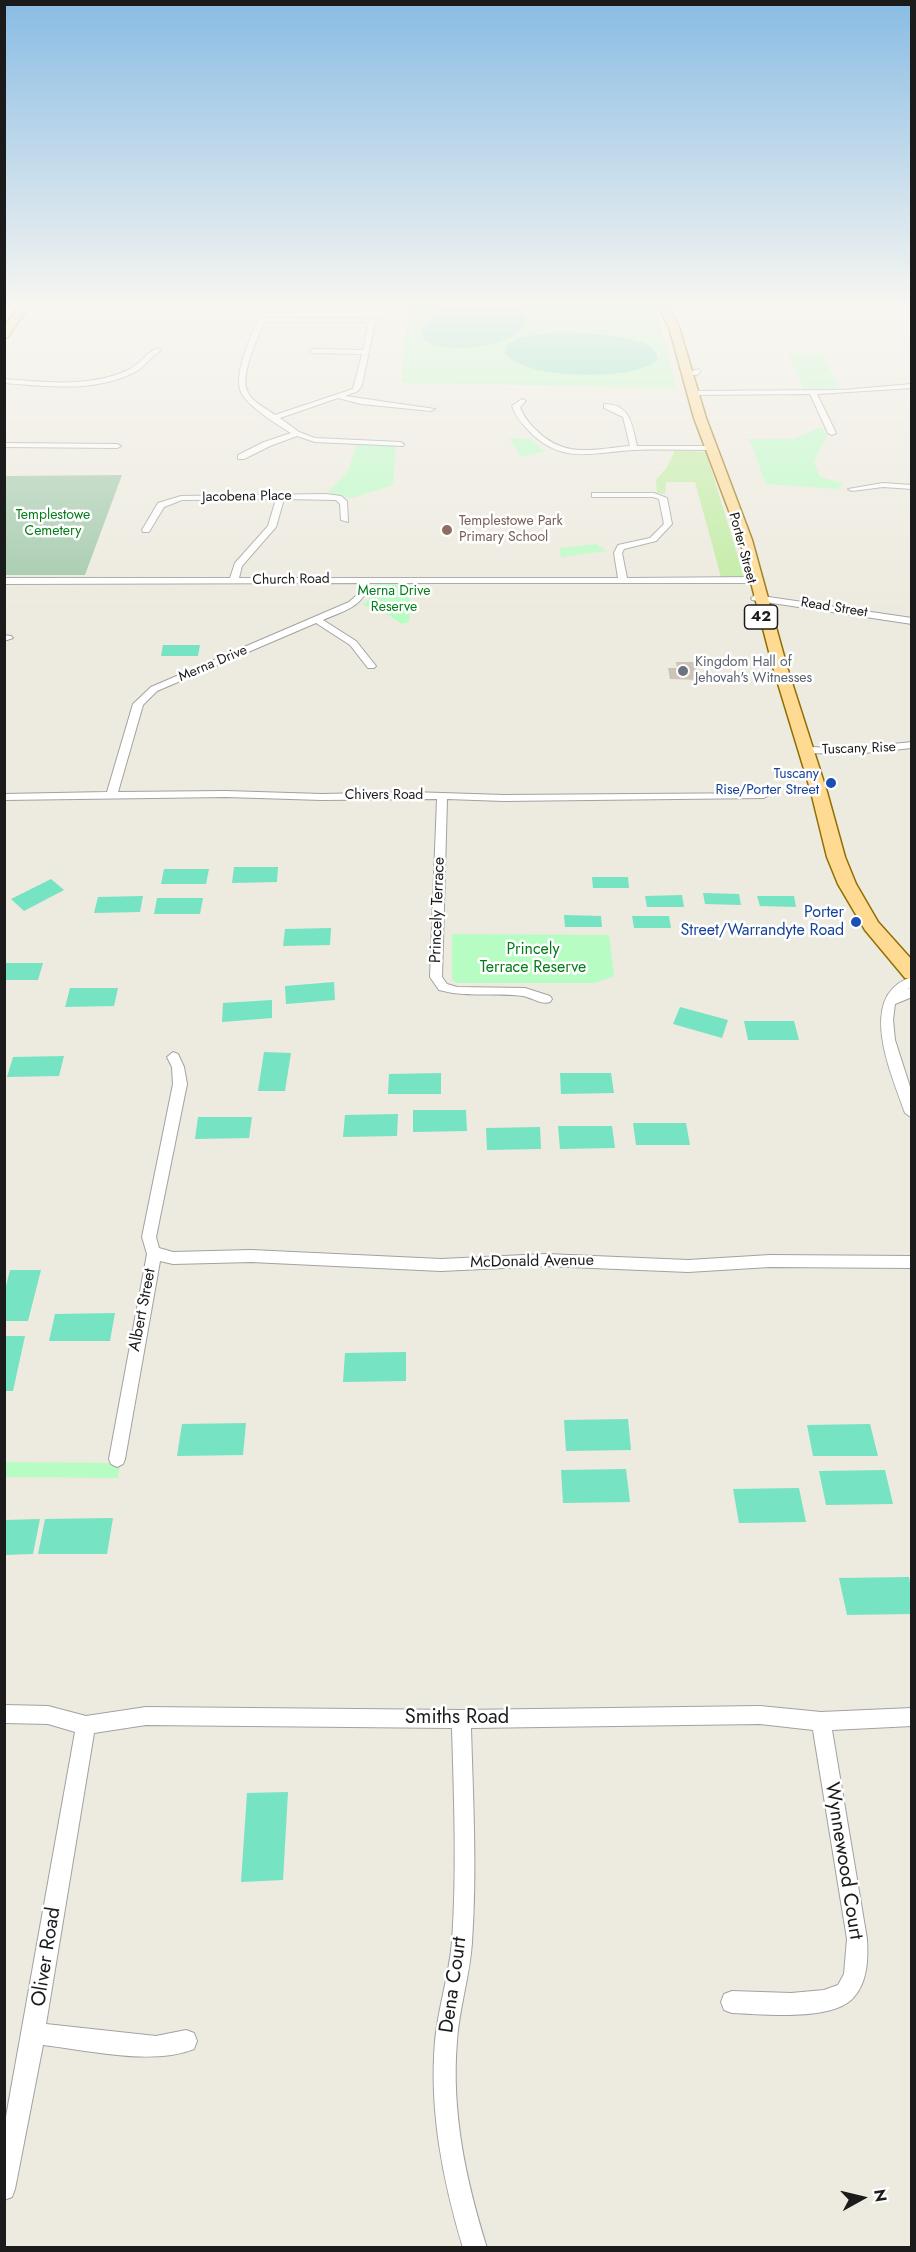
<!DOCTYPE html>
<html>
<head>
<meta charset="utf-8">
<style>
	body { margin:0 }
	#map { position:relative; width:916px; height:2252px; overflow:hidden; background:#edeadf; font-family:Jost,sans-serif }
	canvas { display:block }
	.frame { position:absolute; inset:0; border:6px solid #1b1b1b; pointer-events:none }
	.north { position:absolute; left:832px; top:2168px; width:60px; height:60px; -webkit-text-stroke:4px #fff; paint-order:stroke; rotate:82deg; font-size:16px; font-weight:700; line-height:24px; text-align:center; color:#1b1b1b }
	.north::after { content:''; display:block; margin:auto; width:21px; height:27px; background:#1b1b1b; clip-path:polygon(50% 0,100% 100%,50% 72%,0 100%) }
</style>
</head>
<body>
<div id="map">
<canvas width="916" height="2252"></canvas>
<div class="frame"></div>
<div class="north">N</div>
</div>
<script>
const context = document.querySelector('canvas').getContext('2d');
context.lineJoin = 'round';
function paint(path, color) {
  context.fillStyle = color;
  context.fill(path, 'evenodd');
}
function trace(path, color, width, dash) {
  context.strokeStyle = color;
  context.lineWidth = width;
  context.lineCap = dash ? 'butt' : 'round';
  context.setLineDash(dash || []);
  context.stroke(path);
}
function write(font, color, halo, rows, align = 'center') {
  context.font = font + ' Jost,sans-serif';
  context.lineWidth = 5;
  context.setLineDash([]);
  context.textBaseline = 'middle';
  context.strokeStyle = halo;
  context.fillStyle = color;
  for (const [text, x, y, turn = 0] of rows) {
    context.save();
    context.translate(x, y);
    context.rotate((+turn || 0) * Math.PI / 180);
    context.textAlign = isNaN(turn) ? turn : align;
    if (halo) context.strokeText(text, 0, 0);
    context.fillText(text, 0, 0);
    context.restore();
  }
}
const grass = new Path2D(`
	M675 450 706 452 744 577H721L695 482H666L665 494 657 493 656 480 667 467Z`);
const cemetery = new Path2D(`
	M122 475 85 575H5V476Z`);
const park = new Path2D(`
	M408 306H656L676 388 401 383Z
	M788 354H822L840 389 804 390Z
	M818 428H825L824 432 828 435 814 461 820 477 843 483 838 489 766 484 749 439H794Z
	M509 438 532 439 545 452 520 457Z
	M357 445 396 446 393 485 351 498 328 492 347 472Z
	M596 544 607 551 561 557 560 548Z
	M381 583H411L409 622 402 624 382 611 363 605 371 597 374 585Z
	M452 934 609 935 614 976 595 983H457L452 980Z
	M5 1462 120 1463 118 1478 5 1477Z`);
const pitch = new Path2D(`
	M464 306H513L525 313C538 345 446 357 424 340L422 330C429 314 448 309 464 306Z
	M559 333C579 333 657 333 658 359 639 382 522 380 505 353V348C516 334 543 334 559 333Z
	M163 645H200L198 656H161Z
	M234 867H278L277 882 232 883Z
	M164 869H209L206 884H161Z
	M592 877H628L629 888H593Z
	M51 879 64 890 24 911 11 899Z
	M703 893 739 894 741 905 705 904Z
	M682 895 684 907H647L645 896Z
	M143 896 140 912 94 913 98 897Z
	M757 896H794L796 907 760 906Z
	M157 898H203L200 914H154Z
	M564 915 601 916 602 927H565Z
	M632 916H669L671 928H634Z
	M331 928 330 945 283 946 285 929Z
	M4 963H43L38 980H5Z
	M334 982 335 1000 286 1004 285 986Z
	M70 988H118L114 1006 65 1007Z
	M272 1000V1018L222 1022 223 1003Z
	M680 1007 728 1020 722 1038 673 1024Z
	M744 1021H794L799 1040H748Z
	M264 1052 291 1053 285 1091H258Z
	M64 1056 59 1076 7 1077 13 1057Z
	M441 1073V1094H388L389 1074Z
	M560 1073H611L614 1093 561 1094Z
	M413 1110H466L467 1131 413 1132Z
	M398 1114 397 1136 343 1137 345 1115Z
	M198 1117H252L249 1138 195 1139Z
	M633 1123H686L690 1145H636Z
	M558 1126H612L615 1148 560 1149Z
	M540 1127 541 1149 487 1150 486 1128Z
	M10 1270H41L28 1321H5V1290Z
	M115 1313 110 1341H49L55 1314Z
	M5 1336H25L13 1391H5Z
	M406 1352V1381L343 1382 345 1353Z
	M628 1419 631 1450 566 1451 564 1420Z
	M246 1423 243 1455 177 1456 182 1424Z
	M870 1424 878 1456H813L807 1425Z
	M626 1469 630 1502 563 1503 561 1470Z
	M885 1470 893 1504 826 1505 819 1471Z
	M799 1488 806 1522 739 1523 733 1489Z
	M113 1518 107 1554H38L45 1519Z
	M40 1519 33 1554 5 1555V1520Z
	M909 1577 911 1589V1614L847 1615 839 1578Z
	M288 1792 283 1880 241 1882 247 1793Z`);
const building = new Path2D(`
	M676 662H695L700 680 670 679 668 668H677Z`);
const minor = new Path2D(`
	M54 306H96L21 312 18 310Z
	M108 306H115L121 312 116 313Z
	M189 306H195L188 315 185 313Z
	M264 306H270L265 318 379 319V321L375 322 362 385 358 391 345 396 435 409 431 411 361 404 338 398 280 418 299 432 315 438 400 442 404 444 403 446 315 442 297 436 270 446 244 459H238V455L264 442 291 433C278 425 247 406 241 392 232 373 256 325 264 306ZM264 322H369L363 350 313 349 310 351 313 353 362 354 353 389 275 415C266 408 251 402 247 390 240 374 258 338 264 322Z
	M158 348 160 351C151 357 144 367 135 372 95 393 47 386 4 383V379C45 382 90 388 128 370 140 364 146 353 158 348Z
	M698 369 701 371 697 375 685 374Z
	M912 384V388L817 394 836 433 832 435 828 433 810 394 693 395 690 393 693 391 843 390Z
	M522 399 526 401 520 407C523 416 529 423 536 430 565 459 593 449 630 446L623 417 604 408V404C631 404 632 425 637 446H712L716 448 712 450C686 450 660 449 634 450 593 452 563 465 530 432 522 424 516 417 512 406Z
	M4 443 117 444 121 446 117 448 4 447Z
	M883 483 912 485V489L883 487 852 491 848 489Z
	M595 493H654L667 498 672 524 656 541 624 549 622 553 627 578 757 577 761 580 757 583H369C364 607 343 611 323 620L356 641 376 666 374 668H368L350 645 316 623 157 691 143 705 118 792 226 791 322 794 411 792 504 795 768 793 769 795 764 798 504 801 447 799 442 977 447 984 457 987 525 988 550 996 552 999 550 1002C541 1005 533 998 523 996 494 992 468 998 439 990L430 977 437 799 322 800 226 797 4 800V794L107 792 133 704 151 687 349 602 358 594 360 583 4 584V578H230L235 563 268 526 276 499 182 500 164 507 149 532H143L142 530 158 503 181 496 326 494 341 496 347 501 348 522 341 520 340 504 336 500 284 499 276 527 242 566 239 578H618L614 553 618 545 650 538 664 524 659 499 653 497H592V493Z
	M755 595 912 618V624L752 600 751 598Z
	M4 635 11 636 13 638 4 641Z
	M912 742V748L854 754 805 753 800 750 805 747 854 748Z
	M912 977V987L907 989 912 988V997L895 1004 893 1020 895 1040 912 1093V1118L905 1113C892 1075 855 995 912 977Z
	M173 1052 178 1054 184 1067 187 1084 156 1237 159 1248 173 1252 251 1250 441 1259 546 1254 688 1260 770 1255 912 1256V1268L770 1267 688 1272 546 1266 441 1271 251 1262 173 1264 160 1261 125 1459 123 1464 117 1467 111 1464 109 1459 147 1254 142 1237 173 1084 172 1067 167 1057Z
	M4 1705 48 1706 86 1716 146 1707 461 1710 760 1706 821 1712 912 1708V1726L832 1730 867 1939C868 1958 868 1981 854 1997 833 2022 762 2014 732 2013L724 2010 721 2002 724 1994 732 1991 791 1993 824 1990 838 1985 844 1974 847 1939 813 1730 760 1724 471 1728C473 1799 477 1871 472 1942 470 1976 459 2008 457 2041 451 2112 466 2181 487 2248H463C443 2181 429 2111 435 2041 438 2008 449 1976 452 1942 457 1871 454 1799 452 1728L146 1725 94 1733 46 2024 156 2036 186 2030 194 2033 197 2041 194 2049C152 2066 87 2050 43 2045L15 2189 12 2197 4 2200V2128L75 1732 48 1724 4 1723Z`);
const primary = new Path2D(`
	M19 306H29L8 337 4 338V327Z
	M658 306H668L679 327 706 418 752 540 787 667 827 792 845 857 856 884 878 922 912 960V979L905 978 865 930 838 884 827 857 811 792 773 667 740 540 694 418 669 327Z`);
const markers = [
	[447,530,6,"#8d6e63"],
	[683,671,6,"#6b7280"],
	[831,783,6,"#1a4fb4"],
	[856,922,6,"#1a4fb4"]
];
const farStreetnames = [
	["Jacobena Place",247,497,-1],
	["Porter Street",742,548,75],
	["Church Road",291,580,-1],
	["Read Street",834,608,9],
	["Merna Drive",213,664,-23],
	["Tuscany Rise",859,749,-2],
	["Chivers Road",384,796]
];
const farParknames = [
	["Templestowe",53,516],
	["Cemetery",53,532],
	["Merna Drive",394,592],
	["Reserve",394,608]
];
const farEducationnames = [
	["Templestowe Park",459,522],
	["Primary School",459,538]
];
const farWorshipnames = [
	["Kingdom Hall of",695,663],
	["Jehovah's Witnesses",695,679]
];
const farTransitnames = [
	["Tuscany",819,775],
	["Rise/Porter Street",819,791]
];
const shields = [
	[761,617,33]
];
const shieldNames = [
	["42",761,617]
];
const streetNames = [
	["Princely Terrace",438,910,-88],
	["McDonald Avenue",532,1262,-1],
	["Albert Street",143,1310,-79]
];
const transitNames = [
	["Porter",844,913],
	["Street/Warrandyte Road",844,931]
];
const parkNames = [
	["Princely",533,950],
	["Terrace Reserve",533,968]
];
const nearStreetnames = [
	["Smiths Road",457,1718],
	["Wynnewood Court",843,1861,81],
	["Oliver Road",47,1957,-81],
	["Dena Court",454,1985,-82]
];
paint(grass, '#beeca0');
paint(cemetery, '#9fc8a9');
paint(park, '#b7fcc3');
paint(pitch, '#76e3c3');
paint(building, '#cdc3b8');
trace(minor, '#a2a2a2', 2);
trace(primary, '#916f00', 3);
paint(minor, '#fff');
paint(primary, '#ffda92');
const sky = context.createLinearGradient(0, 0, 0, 622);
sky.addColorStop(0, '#89bce4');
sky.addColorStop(0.49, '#f7f6f1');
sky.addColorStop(1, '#f7f6f100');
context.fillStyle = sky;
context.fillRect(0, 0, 916, 622);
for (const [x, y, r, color] of markers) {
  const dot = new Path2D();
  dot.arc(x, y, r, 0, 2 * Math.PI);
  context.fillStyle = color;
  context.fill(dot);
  trace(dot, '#fff', 2);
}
write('14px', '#1b1b1b', '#fff', farStreetnames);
write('14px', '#047d1a', '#fff', farParknames);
write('14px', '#785e54', '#fff', farEducationnames, 'left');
write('14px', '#5b616d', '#fff', farWorshipnames, 'left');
write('14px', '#164399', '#fff', farTransitnames, 'right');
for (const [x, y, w] of shields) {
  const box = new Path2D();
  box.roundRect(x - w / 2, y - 12, w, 24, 4.5);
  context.fillStyle = '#fff';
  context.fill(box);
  trace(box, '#1b1b1b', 1.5);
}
write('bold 15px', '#1b1b1b', null, shieldNames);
write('16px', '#1b1b1b', '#fff', streetNames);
write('16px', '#164399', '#fff', transitNames, 'right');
write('16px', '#047d1a', '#fff', parkNames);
write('20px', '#1b1b1b', '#fff', nearStreetnames);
</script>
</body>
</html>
